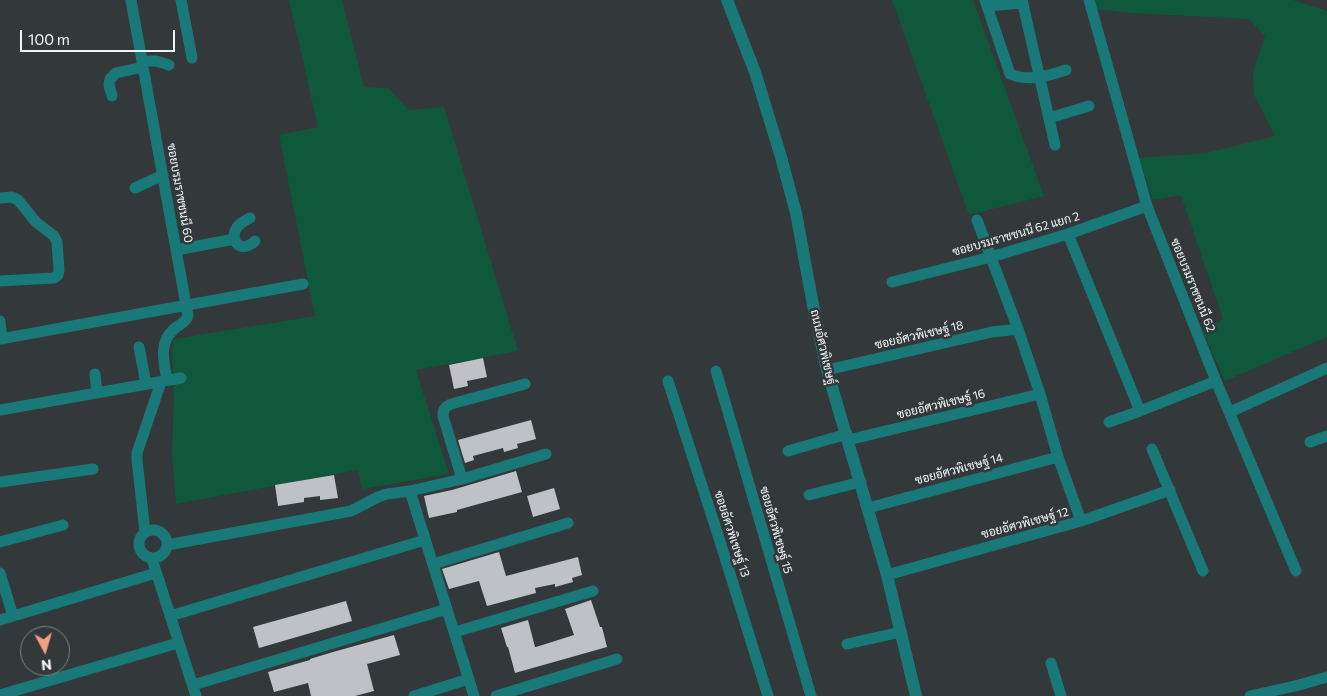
<!DOCTYPE html>
<html>
<head>
<meta charset="utf-8">
<style>
	body { margin:0 }
	#map { position:relative; width:1327px; height:696px; overflow:hidden; background:#33383b; font-family:Commissioner,sans-serif }
	canvas { display:block }
	.north { position:absolute; left:20px; top:626px; width:50px; height:50px; box-sizing:border-box; background:#33383b; border:1px solid #7f8486; border-radius:50%; rotate:174deg; font-size:14px; font-weight:700; line-height:20px; text-align:center; color:#f1f5f6 }
	.north::after { content:''; display:block; margin:auto; width:18px; height:22px; background:#f2a081; clip-path:polygon(50% 0,100% 100%,50% 72%,0 100%) }
	.scale { position:absolute; left:20px; top:30px; width:155px; height:22px; box-sizing:border-box; border:2px solid #f1f5f6; border-top:0; padding-left:6px; font-size:15px; line-height:18px; white-space:nowrap; color:#f1f5f6; -webkit-text-stroke:4px #33383b; paint-order:stroke }
</style>
</head>
<body>
<div id="map">
<canvas width="1327" height="696"></canvas>
<div class="north">N</div>
<div class="scale">100 m</div>
</div>
<script>
const context = document.querySelector('canvas').getContext('2d');
context.lineJoin = 'round';
function paint(path, color) {
  context.fillStyle = color;
  context.fill(path, 'evenodd');
}
function trace(path, color, width, dash) {
  context.strokeStyle = color;
  context.lineWidth = width;
  context.lineCap = dash ? 'butt' : 'round';
  context.setLineDash(dash || []);
  context.stroke(path);
}
function write(font, color, halo, rows, align = 'center') {
  context.font = font + ' Commissioner,Sarabun,sans-serif';
  context.lineWidth = 5;
  context.setLineDash([]);
  context.textBaseline = 'middle';
  context.strokeStyle = halo;
  context.fillStyle = color;
  for (const [text, x, y, turn = 0] of rows) {
    context.save();
    context.translate(x, y);
    context.rotate((+turn || 0) * Math.PI / 180);
    context.textAlign = isNaN(turn) ? turn : align;
    if (halo) context.strokeText(text, 0, 0);
    context.fillText(text, 0, 0);
    context.restore();
  }
}
const green = new Path2D(`
	M289 0H342L364 87 388 88 409 110 444 107 518 351 416 370 449 474 362 489 358 470 176 504 172 453 174 397 172 348 174 339 315 316 279 135 318 127Z
	M892 0H973L1044 196 969 215Z
	M1094 0H1293L1327 11V337L1225 381 1203 332 1223 319 1181 195 1153 200 1139 158 1207 153 1275 136 1254 95 1253 72 1265 36 1249 19 1131 13 1096 9Z`);
const building = new Path2D(`
	M483 358 487 377 467 381 468 386 454 389 449 365Z
	M531 420 536 439 517 444 518 448 504 452 503 448 473 456 474 460 465 463 458 440Z
	M516 471 522 492 457 510V512L429 518 424 496 452 490Z
	M334 475 338 498 320 500V496L304 498V502L278 506 275 485Z
	M554 488 560 509 533 517 527 496Z
	M499 552 506 576 578 557 582 575 572 578 573 582 555 587V584L535 588 536 593 487 606 479 581 449 589 442 569Z
	M591 600 600 627H602L607 647 515 673 508 647H507L501 628 528 620 535 647H536L574 635 565 609Z
	M346 601 352 621 259 648 253 627Z
	M394 635 400 655 367 664 374 691 355 696H311L308 683 274 692 268 672 310 660V659L333 652Z`);
const minor = new Path2D(`
	M131 0 188 316C185 324 179 324 174 329 158 343 164 362 167 380
	M181 0 192 58
	M985 0 1010 74C1029 82 1048 76 1066 70
	M1022 0 1055 145
	M1089 0 1147 206 1216 381 1296 571
	M987 6 1023 3
	M142 61H156L169 65
	M112 96 109 85 110 79 116 73 143 67
	M1049 118 1089 106
	M135 188 163 175
	M0 198 12 197 18 200 36 222 54 236 57 242 59 270 58 275 54 278 0 281
	M250 218C246 220 242 222 239 225 227 237 239 256 255 241
	M977 220 1018 329 1040 394 1058 457 1081 521
	M1068 234 1140 411
	M176 250 235 239
	M892 282 991 257 1068 234 1147 206
	M0 321 2 339
	M0 339 303 284
	M139 347 146 384
	M827 370 992 332 1018 329
	M716 371 811 696
	M95 374 97 393
	M668 381 718 535 768 696
	M0 410 181 378
	M1230 412 1327 368
	M1109 422 1140 411 1216 381
	M848 440 1040 394
	M1310 442 1327 436
	M1152 449 1203 571
	M788 451 847 434
	M462 479 443 416C443 409 445 407 451 404L525 384
	M0 482 93 469
	M410 491 474 696
	M809 495 861 482
	M868 508 1058 457
	M139 544a14 14 0 1 1 28 0a14 14 0 1 1-28 0Z
	M145 532 137 460V453L161 382
	M0 542 63 525
	M167 545 351 511 378 497 387 494 410 491 462 479 546 454
	M152 559 196 696
	M433 564 568 523
	M0 573 13 616
	M887 575 1081 521 1170 490
	M170 616 425 540
	M0 620 156 573
	M455 632 593 591
	M847 644 901 632
	M1051 663 1061 696
	M193 685 447 609
	M0 695 178 643
	M414 696 469 679
	M496 696 617 659
	M1250 696 1299 685 1327 677`);
const tertiary = new Path2D(`
	M727 0 755 72 781 157 796 213 813 305 827 370 887 575 916 696`);
const streetNames = [
	["ซอยบรมราชชนนี 60",180,193,80],
	["ซอยบรมราชชนนี 62 แยก 2",1016,234,-16],
	["ซอยบรมราชชนนี 62",1193,285,68],
	["ซอยอัศวพิเชษฐ์ 18",919,335,-13],
	["ถนนอัศวพิเชษฐ์",823,347,77],
	["ซอยอัศวพิเชษฐ์ 16",941,404,-14],
	["ซอยอัศวพิเชษฐ์ 14",959,469,-15],
	["ซอยอัศวพิเชษฐ์ 12",1025,523,-15],
	["ซอยอัศวพิเชษฐ์ 15",776,530,74],
	["ซอยอัศวพิเชษฐ์ 13",732,534,72]
];
paint(green, '#0f583b');
paint(building, '#bec1c6');
trace(minor, '#197979', 11);
trace(tertiary, '#197979', 12);
write('12px', '#f1f5f6', '#33383b', streetNames);
</script>
</body>
</html>
